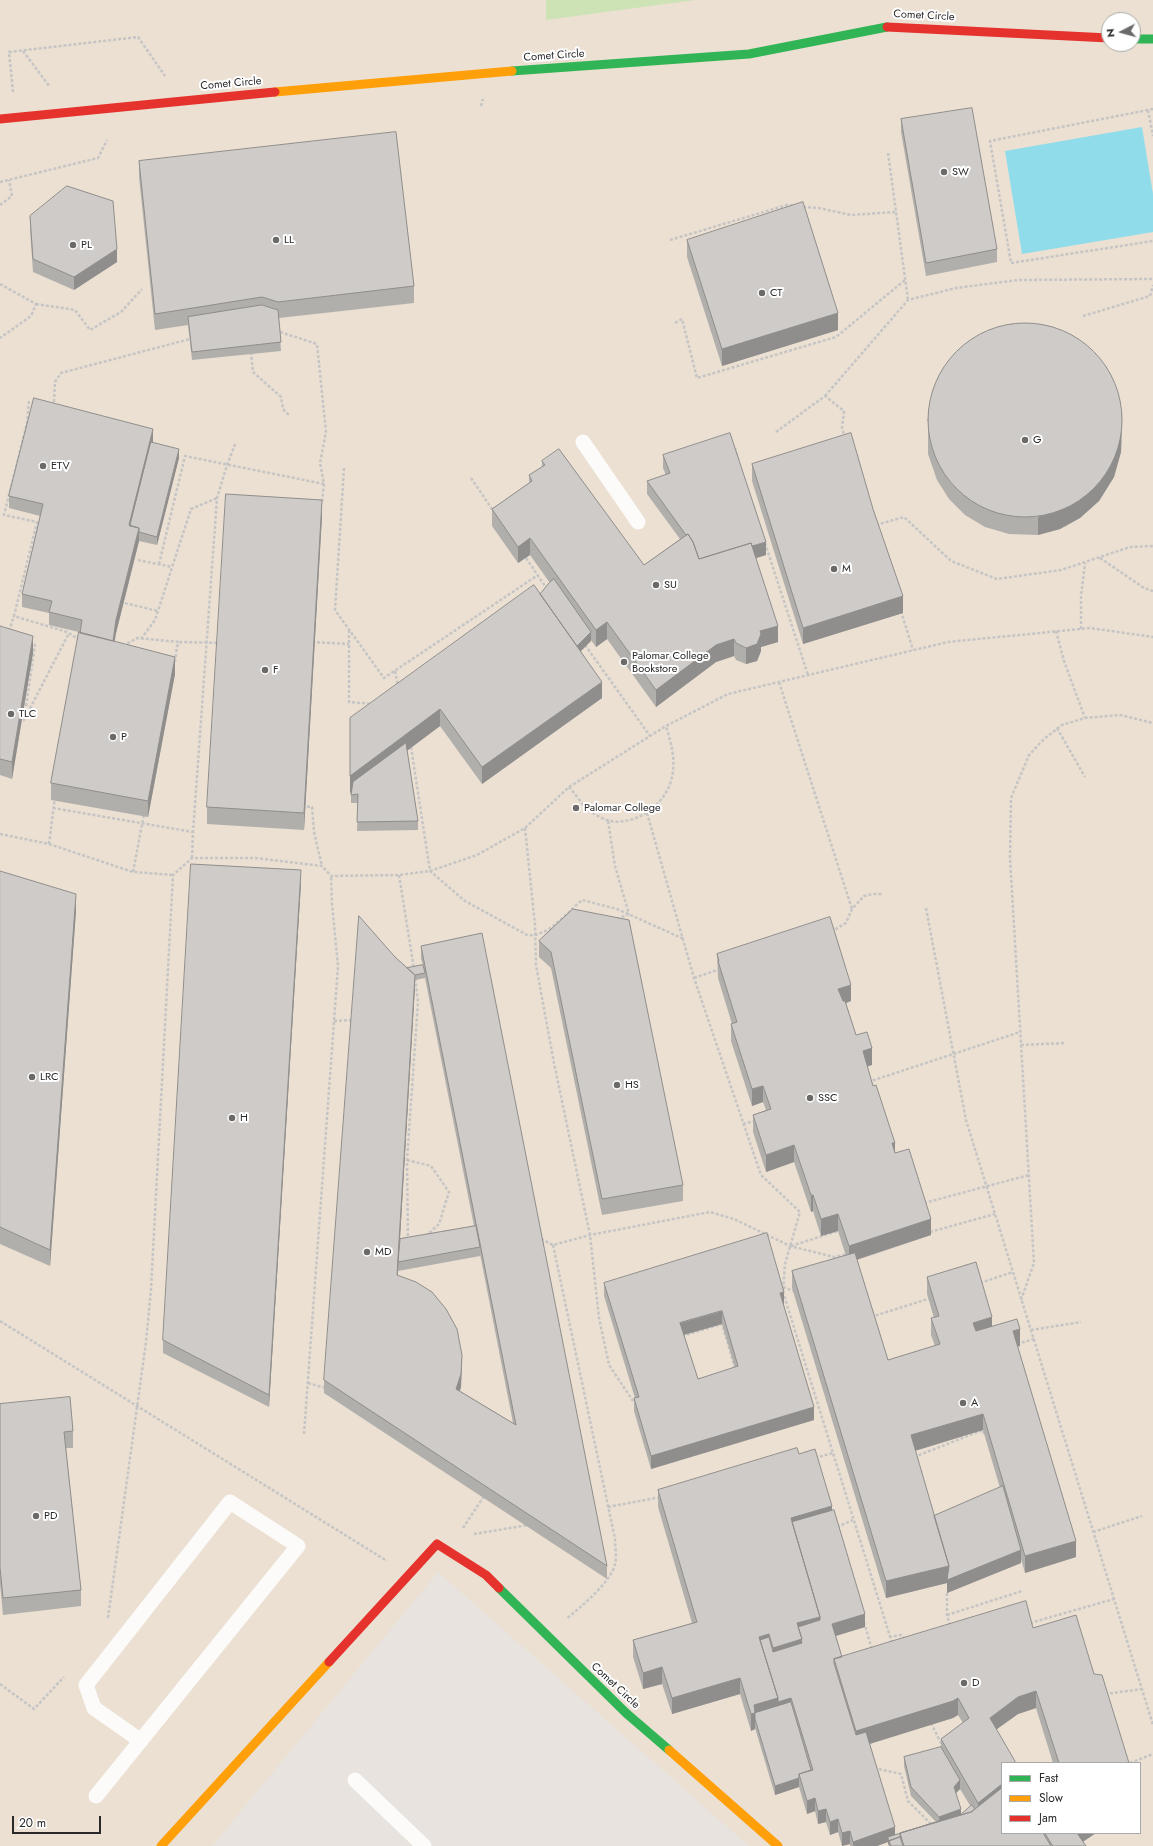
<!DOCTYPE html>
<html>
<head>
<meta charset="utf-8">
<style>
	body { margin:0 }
	#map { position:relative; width:1153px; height:1846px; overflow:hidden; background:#e8e3de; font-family:Jost,sans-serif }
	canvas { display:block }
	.legend { position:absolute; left:1001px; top:1762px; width:140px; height:72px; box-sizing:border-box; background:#fff; border:1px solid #a9a9a9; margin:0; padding:5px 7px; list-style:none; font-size:12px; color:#292929 }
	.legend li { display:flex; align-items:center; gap:8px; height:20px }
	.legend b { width:20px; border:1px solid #a9a9a9 }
	.north { position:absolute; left:1101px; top:12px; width:40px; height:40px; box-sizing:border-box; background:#fff; border:1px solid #a9a9a9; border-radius:50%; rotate:264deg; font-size:11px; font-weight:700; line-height:16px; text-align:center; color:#292929 }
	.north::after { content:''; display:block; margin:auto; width:14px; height:18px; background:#6c6a68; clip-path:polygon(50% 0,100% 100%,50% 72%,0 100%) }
	.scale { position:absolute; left:12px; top:1816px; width:89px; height:18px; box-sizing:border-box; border:2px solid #292929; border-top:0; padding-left:5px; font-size:12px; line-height:14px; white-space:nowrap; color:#292929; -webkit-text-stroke:3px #fff; paint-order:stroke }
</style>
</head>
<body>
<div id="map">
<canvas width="1153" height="1846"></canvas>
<ul class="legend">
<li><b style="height:5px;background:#30b455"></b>Fast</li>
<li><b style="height:5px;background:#ff9f0a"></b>Slow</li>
<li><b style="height:5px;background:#e5322d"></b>Jam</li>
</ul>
<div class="north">N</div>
<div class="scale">20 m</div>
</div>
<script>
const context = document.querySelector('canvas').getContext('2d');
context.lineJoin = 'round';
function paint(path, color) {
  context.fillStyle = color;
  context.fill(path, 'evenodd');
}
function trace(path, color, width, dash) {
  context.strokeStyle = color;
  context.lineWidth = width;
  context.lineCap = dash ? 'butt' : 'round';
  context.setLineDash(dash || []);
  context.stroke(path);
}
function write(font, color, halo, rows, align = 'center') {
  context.font = font + ' Jost,sans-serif';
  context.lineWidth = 4;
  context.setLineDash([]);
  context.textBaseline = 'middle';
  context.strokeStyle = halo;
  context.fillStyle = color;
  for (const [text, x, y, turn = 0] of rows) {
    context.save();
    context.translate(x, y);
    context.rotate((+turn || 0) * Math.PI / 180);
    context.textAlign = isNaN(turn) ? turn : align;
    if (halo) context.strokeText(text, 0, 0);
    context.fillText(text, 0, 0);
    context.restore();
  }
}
const education = new Path2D(`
	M0 0H1153V1846H749L438 1572 212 1846H0ZM1109 20H1133V44H1109ZM1002 1763H1140V1833H1002Z`);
const green = new Path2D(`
	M546 0H695L546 20Z`);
const water = new Path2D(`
	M1142 127 1153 194V232L1022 254 1005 151Z`);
const path = new Path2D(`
	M23 51 50 87
	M13 92 9 52 138 37 165 76
	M481 106 483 99
	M1153 109 990 141 1011 263 1153 241
	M1148 110 1153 136
	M888 153 908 300
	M0 182 98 158 107 140
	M0 205 12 196 9 180
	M803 207 819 208 851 215 895 212
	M670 240 787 205 794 206
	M0 284 36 304 31 316 0 338
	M36 304 75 310 90 330 121 312 142 289
	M1083 316 1150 296 1153 285
	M675 323 682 319 697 378 836 337 905 280
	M280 332 317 344 326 432 320 463 324 484 322 502
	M251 352 253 372 281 397 283 409 290 416
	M825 396 908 300 956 288 1018 280 1153 279
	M29 401 27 423 4 515 37 522 14 616 67 632 80 640
	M54 402 55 382 61 373 190 339
	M776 432 825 396 844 411 842 428 845 438
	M735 448 739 462
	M344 468 335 610 384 678 538 575
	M471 478 494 512
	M876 525 904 517 951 561 997 579 1061 570 1130 547 1153 546
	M765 543 808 675
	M526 558 547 589
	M1100 558 1144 588 1153 591
	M138 560 172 567
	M159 564 185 456 324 484
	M120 602 158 611
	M901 611 913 650
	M1081 629V596L1085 563
	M349 630V702L373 704
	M9 631 14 616
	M1056 631 1064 661 1085 718
	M141 639 155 620 191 509 217 498
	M312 642 349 644
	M29 643 35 645 24 720 69 633
	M585 645 650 736
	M123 646 137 638 180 642
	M175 662 177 646 181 642 221 643
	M395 671 398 686
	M779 682 852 909
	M1057 728 1085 777
	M411 747 430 871 465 901 527 935C548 938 567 912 582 900L617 909 684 939
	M569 787C575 793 584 808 591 812 596 815 605 820 610 821 637 826 667 803 672 777 676 759 671 743 666 726
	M302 806 312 807 314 832 322 866
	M53 808 193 832
	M647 813 694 978 761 1175 800 1212 785 1264 783 1292 892 1643
	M608 821 615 866 629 914
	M525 828 535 925 536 965 554 1063 590 1235 599 1318 609 1365 635 1404
	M0 834 49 844 133 872 173 875
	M49 844 55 797
	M192 858 193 832 217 498 227 465 236 442
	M133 872 144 814
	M399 875 414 969
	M926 908 966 1120 1153 1725
	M617 919 629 914
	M831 932 846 923 852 909 864 896 873 894H883
	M694 978 720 969
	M334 1021 354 1020
	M1021 1045 1065 1043
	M868 1082 1020 1032
	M743 1124 754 1121
	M407 1160 431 1166 449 1192 439 1224 426 1236
	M924 1203 1029 1175
	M930 1232 995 1214
	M541 1239 553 1245 590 1235 710 1212 734 1219 790 1246 834 1257 848 1254
	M408 1241 407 1160 418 1002 415 976
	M553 1245 615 1539C615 1547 617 1557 615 1564 612 1581 580 1608 566 1619
	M791 1246 841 1230
	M980 1283 1013 1272
	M783 1287 796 1292
	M1021 1300 1034 1263 1010 858 1011 798 1029 755 1044 739 1062 725 1085 718 1120 715 1153 723
	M871 1317 931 1298
	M0 1321 387 1561
	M1031 1330 1081 1322
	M682 1336 722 1324 736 1371
	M1017 1344 1034 1339
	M308 1383 326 1388
	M304 1434 338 966 332 904 331 876
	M914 1457 983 1430 984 1435
	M815 1458 833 1453
	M608 1507 661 1497
	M837 1527 853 1520
	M463 1528 484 1496
	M1093 1532 1142 1516
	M474 1534 528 1525
	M947 1593V1615L950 1626
	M947 1615 1022 1591
	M108 1618 146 1342 151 1289 173 875 192 858H255L322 866 331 876 399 875 430 871 477 855 525 828 569 787 666 726 728 694 948 642 1090 628 1153 637
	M864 1622 872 1650
	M1030 1623 1114 1599
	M889 1637 901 1635 906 1640
	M0 1684 34 1709 64 1677
	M1105 1694 1142 1689
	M931 1723 942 1745
	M1130 1763 1153 1754
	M874 1768 901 1774 908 1801 932 1825`);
const lane = new Path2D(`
	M583 442 638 522
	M355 1780 424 1846
	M96 1796 298 1546 230 1502 86 1685 94 1708 141 1741`);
const fast = new Path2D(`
	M1133 39H1153
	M512 71 749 54 887 27
	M499 1588 626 1713 669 1750`);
const slow = new Path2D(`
	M275 92 512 71
	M669 1750 778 1846
	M161 1846 329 1662`);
const jam = new Path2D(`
	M887 27 1109 38
	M0 119 275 92
	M329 1662 437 1544 486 1575 499 1588`);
const wall = new Path2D(`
	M901 119 997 249V262L926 276 901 132Z
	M139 161 414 286V303L279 318 281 351 192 360 188 325 155 330 139 177Z
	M30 216 117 262 74 290 33 272 30 229Z
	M687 240 838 330 722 366 687 257Z
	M928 409 1122 429 1121 452 1114 477 1099 501 1080 518 1060 529 1038 535 1009 534 985 527 965 515 949 499 937 480 928 454Z
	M153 442V443L179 458 157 545 139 541 114 641 175 674 148 817 51 800V783L79 632 49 625V613L22 607V594L40 516 9 508V496Z
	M663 455 766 555 756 558 778 642 761 647V651L757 661 746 664 736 660 734 656 716 662 656 707 607 639 596 647 591 640 581 651 602 698 482 784 440 726 407 751 418 821V830L357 831 358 803H351V792L350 793 540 594 550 583 530 555 518 563 492 526V509L529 483V475L542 467V461L644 565 680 539 647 494V481L666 475 663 468Z
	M752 464 873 509 903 613 803 644 752 481Z
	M322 516 304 830 207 824V807Z
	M0 626 33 653 12 779 0 775Z
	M0 871 76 911 50 1266 0 1244Z
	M301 883 269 1407 163 1353V1340Z
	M573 909 683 1185V1201L602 1215 551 968 539 957V941Z
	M421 946 607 1566V1579L324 1393V1380L395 957 407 968 423 965 421 959ZM425 978 474 1226 400 1239 415 980ZM480 1254 513 1423 460 1391 461 1387 462 1368 398 1275V1271L480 1256Z
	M717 954 851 1001 846 1003 856 1035 872 1065 867 1066 873 1086 895 1151 931 1235 857 1260 888 1360 935 1346 931 1335V1318H934L927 1294V1277L992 1326 1020 1346 1017 1347 1076 1557 1025 1573 1021 1559V1563L947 1593V1583L886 1598 792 1288V1271L846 1256 838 1231 821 1236 813 1211 811 1212 794 1162 766 1172 753 1132V1115L766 1110 763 1102 752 1106 731 1041V1024H732L718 978ZM983 1430 1000 1488 934 1516 915 1451Z
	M604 1283 784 1305H783L814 1420 651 1469 634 1411V1398H635L604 1296ZM722 1324 735 1368 698 1379 684 1335Z
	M0 1404 73 1431V1448H66L81 1590V1606L3 1615 0 1584Z
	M799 1454 832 1510 865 1627 836 1636 842 1657 1033 1628 1094 1674 1129 1763H1053L1036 1708 1018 1714 997 1729 1002 1763V1833H1096L1083 1842 1086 1846H889L888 1842 877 1846H850V1844L842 1846 838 1832 830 1835 826 1822 818 1824 815 1811 807 1814 799 1787 775 1795 755 1728V1729L751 1731 740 1694 672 1714 662 1684 643 1689 633 1657V1640L692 1623 658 1507V1490ZM958 1715 963 1723 941 1739V1747L904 1757V1766L911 1796 936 1822 895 1835 870 1744 953 1718ZM960 1789 971 1807 961 1814 956 1793Z`);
const shadedWall = new Path2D(`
	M117 249V262L74 290V277Z
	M838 313V330L722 366V349Z
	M1122 412 1121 452 1114 477 1099 501 1080 518 1060 529 1038 535V518Z
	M153 429V442L131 530 129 525Z
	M179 449V458L157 545V537Z
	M322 500V516L304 830V813Z
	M139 528V541L116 633 112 658V645L116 620Z
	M530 538V555L518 563V547Z
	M766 542V555L699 576V563Z
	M903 596V613L803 644V628Z
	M607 622V639L596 647V630Z
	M778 626V642L761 647V651L757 661 746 664V648L760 631Z
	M591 632V641L574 658V649Z
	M33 636V653L12 779V762Z
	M734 639V656L716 662 656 707V690L716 645Z
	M175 657V674L148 817V801Z
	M602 682V698L482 784V767Z
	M440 709V726L350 793V776Z
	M301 870V883L269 1407V1395Z
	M76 894V911L50 1266V1250Z
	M415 975V988L397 1288V1275Z
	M851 985V1001L838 1006V989Z
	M872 1048V1065L863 1068V1051Z
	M763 1086V1102L752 1106V1089Z
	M892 1143H895V1159Z
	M794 1145V1162L766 1172V1155Z
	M811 1195H813V1211L811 1212Z
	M838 1214V1231L821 1236V1219Z
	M931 1219V1235L849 1262V1246Z
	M784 1292V1305L780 1306V1293Z
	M722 1311V1324L680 1336V1323Z
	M992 1317V1334L973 1339V1323Z
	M1020 1329V1346L1013 1348V1331Z
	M462 1355 461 1387 456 1402V1389Z
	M814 1407V1420L651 1469V1456Z
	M983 1414V1430L911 1452V1435Z
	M832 1506V1523L795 1534 791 1518Z
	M1076 1541V1557L1025 1573V1556Z
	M1021 1550V1563L947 1593V1583L886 1598V1581L949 1566Z
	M865 1614V1627L832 1637V1624Z
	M820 1617V1633L800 1639 797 1623Z
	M769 1634V1650L763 1652 759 1637Z
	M802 1639V1656L773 1665V1648Z
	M662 1667V1684L643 1689V1673Z
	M740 1678V1694L672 1714V1698Z
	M1036 1691V1708L1018 1714 990 1734V1718L1018 1697Z
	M778 1698V1715L755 1719V1729L751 1731V1714L754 1705Z
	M791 1698V1711L778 1715V1702Z
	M958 1698V1715L953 1718 856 1748V1731Z
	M799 1778V1787L775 1795V1786Z
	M960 1780V1789L954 1795V1787Z
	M1002 1784V1801L978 1815V1803Z
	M815 1798V1811L807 1814V1801Z
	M826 1809V1822L818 1824V1811Z
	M961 1809V1818L939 1825V1817Z
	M838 1819V1832L830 1835V1822Z
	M895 1827V1840L888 1837V1842L877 1846H853V1842Z
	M850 1831V1844L842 1846V1833Z
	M1075 1833H1096L1076 1846Z`);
const building = new Path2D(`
	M972 108 997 249 926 263 901 119Z
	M396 132 414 286 278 302 262 297 155 314 139 161Z
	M67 186 113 201 117 249 74 277 33 259 30 216Z
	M803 202 838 313 722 349 687 240Z
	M262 305 278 310 281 342 192 352 188 317Z
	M928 420a97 97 0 1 1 194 0a97 97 0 1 1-194 0Z
	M34 398 153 429 129 525 139 528 116 620 113 641 80 633 82 620 49 612 52 601 22 594 43 504 9 496Z
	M730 433 766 542 752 546 751 543 699 559 693 542 688 534 686 535 647 481 670 473 663 455Z
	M851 433 873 509 903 596 803 628 752 464Z
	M151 442 179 449 157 537 139 532V528L130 526Z
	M559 449 644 565 688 534 693 542 699 559 751 543 778 626 760 631 761 634 757 644 746 648 736 643 734 639 716 645 656 690 607 622 596 630 530 538 518 547 492 509 532 481 529 475 545 465 542 461Z
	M226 494 322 500 304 813 207 807Z
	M554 579 591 632 577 646 540 594 549 583Z
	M534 585 602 682 482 767 440 709 350 776V718Z
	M0 626 33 636 12 762 0 759Z
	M79 632 175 657 148 801 51 783Z
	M406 743 418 821 357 822 358 794 351 795 353 782Z
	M191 864 301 870 269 1395 163 1340Z
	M0 871 76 894 50 1250 0 1227Z
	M573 909 629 920 683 1185 602 1199 551 952 539 941Z
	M359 916 395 957 415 975 397 1275 416 1282 432 1292 446 1309 457 1329 462 1355 461 1374 456 1389 516 1425 421 946 482 933 607 1566 324 1380Z
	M830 917 851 985 838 989 843 1001H845L856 1035 867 1032 872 1048 863 1051 873 1086 876 1085 895 1143H892L895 1153 909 1149 931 1219 849 1246 838 1214 821 1219 813 1195H811L794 1145 766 1155 753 1115 771 1109 763 1086 752 1089 731 1024 737 1022 718 961H719L717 954Z
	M423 965 425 973 415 975 407 968Z
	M476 1226 480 1247 398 1262 400 1239Z
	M767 1233 784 1292 780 1293 814 1407 651 1456 634 1398 639 1397 604 1283ZM722 1311 738 1366 698 1379 680 1323Z
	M855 1253 888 1360 940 1344 931 1318 939 1316 927 1277 976 1262 992 1317 973 1323 976 1331 1017 1319 1020 1329 1013 1331 1076 1541 1025 1556 983 1414 911 1435 949 1566 886 1581 792 1271Z
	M70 1397 73 1431 64 1432 81 1590 3 1598 0 1567V1404Z
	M797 1448 799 1454 815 1449 832 1506 791 1518 820 1617 797 1623 802 1639 773 1648 769 1634 759 1637 778 1698 754 1705 755 1713 751 1714 740 1678 672 1698 662 1667 643 1673 633 1640 697 1622 658 1490Z
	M1003 1486 1021 1550 947 1580 949 1566 934 1516Z
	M834 1510 865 1614 832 1624 842 1657 834 1659V1663L856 1735 866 1732 895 1827 853 1842 850 1831 842 1833 838 1819 830 1822 826 1809 818 1811 815 1798 807 1801 799 1774 813 1770 791 1698 778 1702V1698L760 1640 769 1637 773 1652 802 1643 801 1640 802 1639 798 1627 820 1620V1617L792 1522Z
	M1026 1601 1033 1628 1076 1615 1094 1674 1102 1675 1129 1763H1059L1036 1691 1018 1697 990 1718 1016 1763H1002V1784L978 1803 941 1739 969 1718 958 1698 953 1701 856 1731 834 1659Z
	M791 1702 811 1770 799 1774V1778L775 1786 755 1719V1713Z
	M941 1747 960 1780 954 1787 961 1809 939 1817 911 1787 904 1757Z
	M1002 1788V1833H1043L1051 1846H904L900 1833 971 1812Z
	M972 1805 975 1809 971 1812 900 1833V1837L889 1841V1845L888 1837 961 1814Z
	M1045 1833H1077L1086 1846H1053Z
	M900 1837 903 1846H891L889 1841Z`);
const markers = [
	[944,172,4,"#6c6a68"],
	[276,240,4,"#6c6a68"],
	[73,245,4,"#6c6a68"],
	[762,293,4,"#6c6a68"],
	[1025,440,4,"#6c6a68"],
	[43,466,4,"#6c6a68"],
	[834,569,4,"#6c6a68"],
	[656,585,4,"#6c6a68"],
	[624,662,4,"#6c6a68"],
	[265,670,4,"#6c6a68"],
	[11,714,4,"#6c6a68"],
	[113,737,4,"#6c6a68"],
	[576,808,4,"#6c6a68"],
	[32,1077,4,"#6c6a68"],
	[617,1085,4,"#6c6a68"],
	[810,1098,4,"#6c6a68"],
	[232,1118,4,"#6c6a68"],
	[367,1252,4,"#6c6a68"],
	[963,1403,4,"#6c6a68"],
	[36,1516,4,"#6c6a68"],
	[964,1683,4,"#6c6a68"]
];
const streetNames = [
	["Comet Circle",924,16,3],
	["Comet Circle",554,56,-4],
	["Comet Circle",231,84,-5],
	["Comet Circle",615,1686,43]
];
const poiNames = [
	["SW",952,172],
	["LL",284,240],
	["PL",81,245],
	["CT",770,293],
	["G",1033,440],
	["ETV",51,466],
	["M",842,569],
	["SU",664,585],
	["Palomar College",632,656],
	["Bookstore",632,669],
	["F",273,670],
	["TLC",19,714],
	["P",121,737],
	["Palomar College",584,808],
	["LRC",40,1077],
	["HS",625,1085],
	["SSC",818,1098],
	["H",240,1118],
	["MD",375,1252],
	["A",971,1403],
	["PD",44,1516],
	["D",972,1683]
];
paint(education, '#ebe0d2');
paint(green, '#cde3b6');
paint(water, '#90dceb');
trace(path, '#c6c5c5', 2.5, [3, 2]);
trace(lane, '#fcfbfa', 15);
trace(fast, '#30b455', 9);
trace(slow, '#ff9f0a', 9);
trace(jam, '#e5322d', 9);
paint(wall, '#b1afac');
paint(shadedWall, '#908e8c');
paint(building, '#cecbc8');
trace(building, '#908e8c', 1);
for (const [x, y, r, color] of markers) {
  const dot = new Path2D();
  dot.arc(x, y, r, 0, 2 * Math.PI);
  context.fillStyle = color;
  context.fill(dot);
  trace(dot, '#fff', 1.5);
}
write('11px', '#292929', '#fff', streetNames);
write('11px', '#292929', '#fff', poiNames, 'left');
</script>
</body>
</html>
